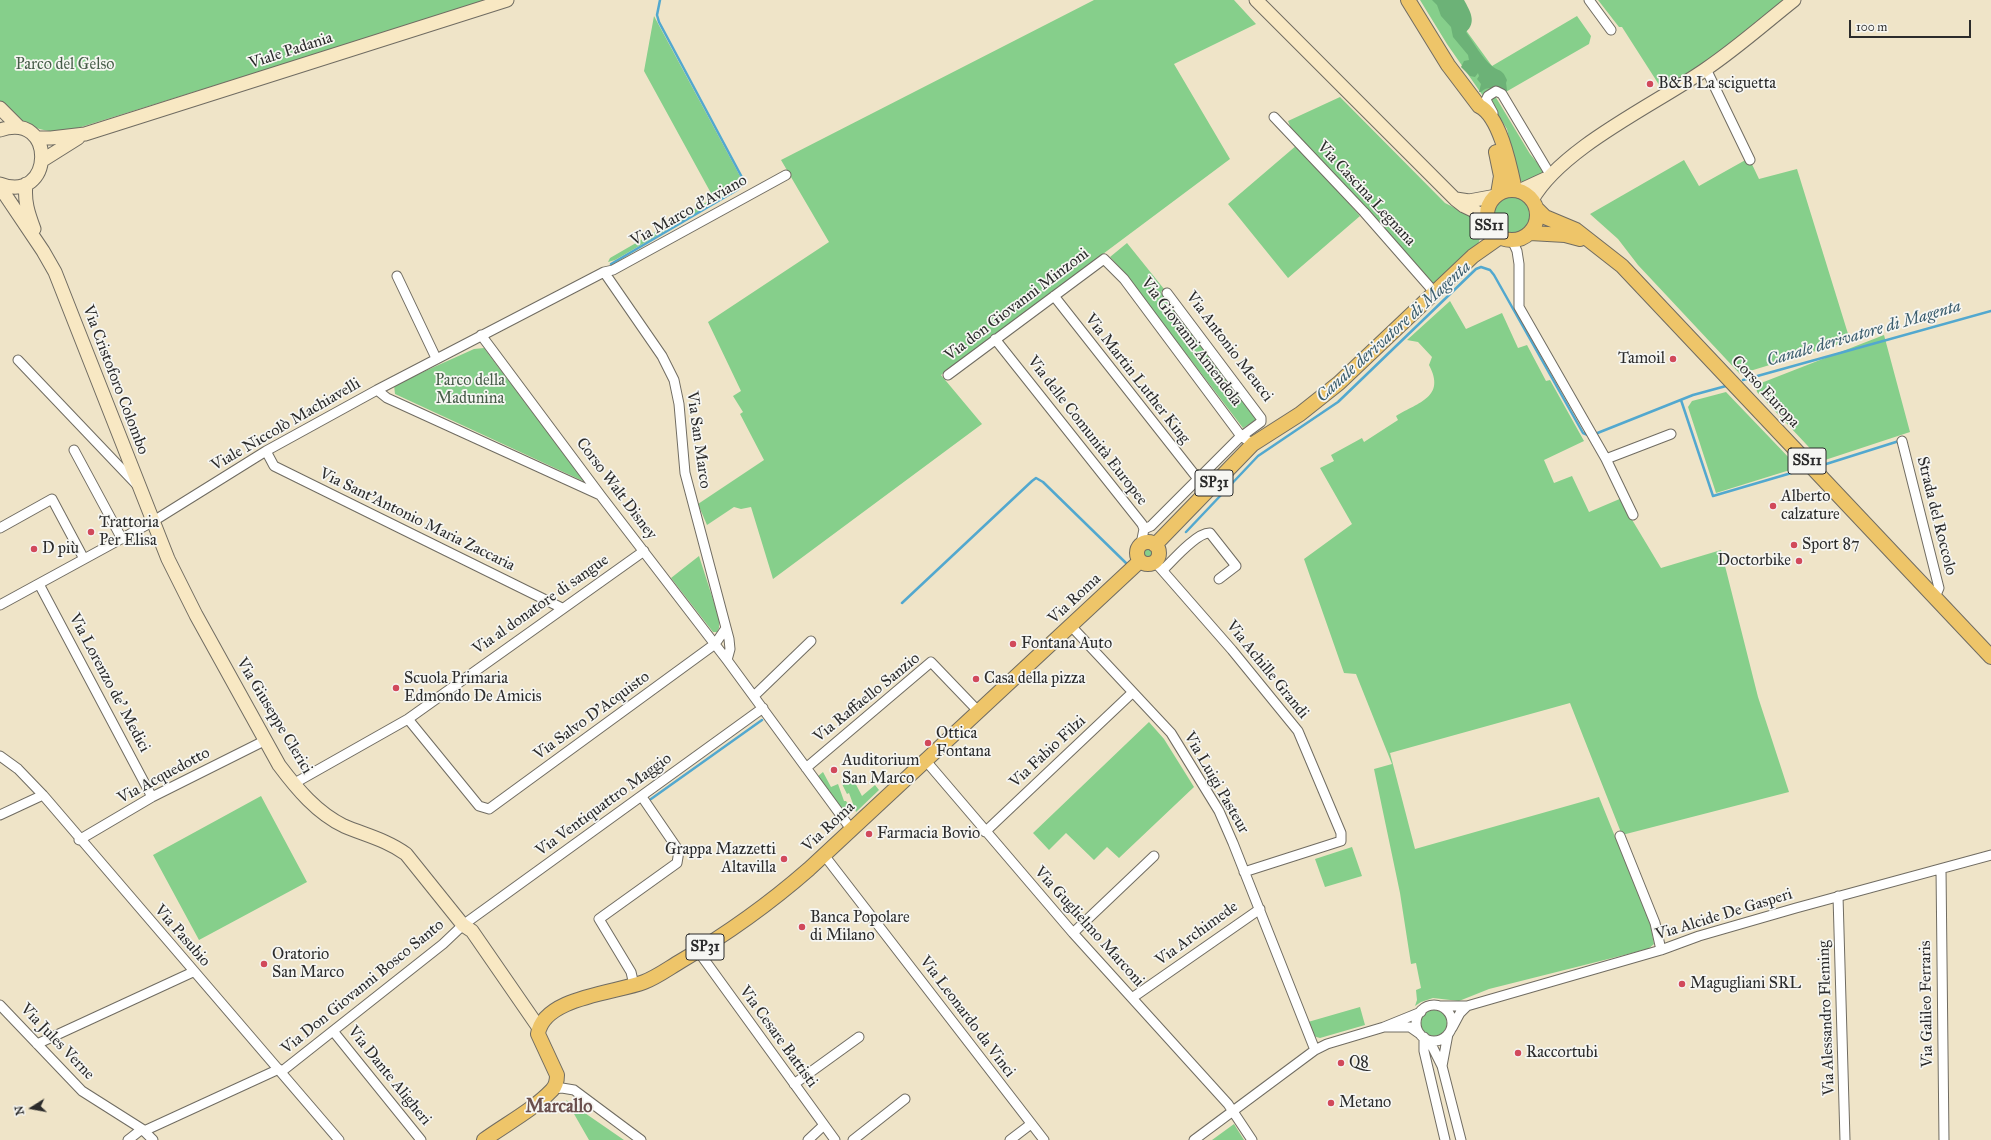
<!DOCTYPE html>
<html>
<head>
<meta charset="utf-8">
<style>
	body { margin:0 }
	#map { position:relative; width:1991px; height:1140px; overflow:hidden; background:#efe4c8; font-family:"IM FELL Great Primer",serif }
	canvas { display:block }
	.north { position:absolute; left:12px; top:1088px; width:40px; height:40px; -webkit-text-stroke:3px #f6f6f2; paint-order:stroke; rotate:259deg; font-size:11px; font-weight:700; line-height:16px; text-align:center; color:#2b2b2b }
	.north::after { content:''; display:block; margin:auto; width:14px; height:18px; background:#2b2b2b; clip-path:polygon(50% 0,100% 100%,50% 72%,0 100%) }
	.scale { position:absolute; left:1849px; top:20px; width:122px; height:18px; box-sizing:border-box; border:2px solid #2b2b2b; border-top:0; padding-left:5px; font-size:12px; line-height:14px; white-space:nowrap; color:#2b2b2b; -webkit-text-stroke:3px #f6f6f2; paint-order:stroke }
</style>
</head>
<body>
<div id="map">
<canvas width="1991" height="1140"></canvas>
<div class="north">N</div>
<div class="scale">100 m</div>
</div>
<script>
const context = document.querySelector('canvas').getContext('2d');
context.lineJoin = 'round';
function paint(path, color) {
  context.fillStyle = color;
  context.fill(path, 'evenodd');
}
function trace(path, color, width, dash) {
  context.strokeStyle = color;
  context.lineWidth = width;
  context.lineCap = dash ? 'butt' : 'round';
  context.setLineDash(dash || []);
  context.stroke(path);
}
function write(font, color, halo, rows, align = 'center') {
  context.font = font + ' "IM FELL Great Primer",serif';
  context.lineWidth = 3.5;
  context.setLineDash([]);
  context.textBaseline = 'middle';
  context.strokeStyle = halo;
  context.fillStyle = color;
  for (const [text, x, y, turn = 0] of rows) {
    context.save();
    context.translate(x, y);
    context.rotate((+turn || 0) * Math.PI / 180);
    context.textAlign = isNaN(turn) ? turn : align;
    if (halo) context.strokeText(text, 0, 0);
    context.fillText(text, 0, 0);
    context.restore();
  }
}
const green = new Path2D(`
	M0 0H490L65 132C35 132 20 123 0 101Z
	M1094 0H1234L1256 24 1174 64 1230 159 941 375 982 424 773 579 751 507 741 509 734 507 707 525 698 504 764 460 740 414 743 412 733 396 741 391 708 322 829 242 781 160Z
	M1420 0H1444L1492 66 1577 16 1591 36 1589 44 1504 93 1498 88 1490 89 1483 96 1447 44Z
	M1598 0H1788L1698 70 1663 91 1622 27H1619Z
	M654 16 741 178 712 195 644 71Z
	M1495 96 1530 154 1544 171V174L1523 183 1517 176 1507 129 1490 102 1491 98Z
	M1340 97 1445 203 1473 217 1479 224 1481 229V236L1477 247 1434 287 1292 131 1288 121Z
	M1297 145 1360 216 1288 278 1228 204Z
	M1749 158 1759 179 1797 169 1849 337 1852 340 1740 374 1638 265 1618 239 1590 214 1684 160 1699 186Z
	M743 181V184L736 190 615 260 608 262 610 258Z
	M1493 214a19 19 0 1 1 38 0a19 19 0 1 1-38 0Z
	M1127 243 1164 289 1161 292 1257 419 1243 428 1122 270 1110 257Z
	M1450 301 1466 329 1502 313 1518 348 1527 345 1546 381 1550 380 1584 441 1544 460 1554 483 1572 476 1589 512 1622 498 1631 518 1661 568 1721 550 1758 697 1789 792 1622 835 1570 703 1390 753 1415 849 1599 797 1650 923 1654 944 1648 949 1489 989 1459 1001 1433 998 1421 1002 1415 1006 1417 1000 1416 990 1421 988 1416 963 1411 964 1400 893 1374 769 1392 764 1356 674 1344 673 1304 559 1352 524 1320 468 1334 461 1331 455 1362 438 1364 442 1398 420 1396 416C1419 402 1446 397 1429 365L1432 357 1418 342 1407 340Z
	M1884 335 1910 432 1822 461 1757 392 1756 385Z
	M484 348 585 482 395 394 394 385 474 349Z
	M1726 392 1793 462 1790 470 1716 493 1688 407 1692 401Z
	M1140 553a7 7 0 1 1 14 0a7 7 0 1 1-14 0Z
	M699 556 719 618V628L717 632H713L671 578Z
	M1149 722 1164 739 1194 787 1119 858 1107 847 1094 860 1066 833 1049 850 1033 833Z
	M823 772 831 787 838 784 844 801H846L850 807 849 810 844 812 817 777Z
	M852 777 862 796 875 785 879 790 856 812 849 793 847 794 841 782Z
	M261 796 307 882 199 940 153 855Z
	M1352 847 1362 876 1325 887 1315 859Z
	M1360 1007 1365 1025 1320 1038 1313 1036 1308 1022Z
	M1421 1023a13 13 0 1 1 26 0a13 13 0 1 1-26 0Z
	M566 1100 624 1140H589Z
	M1234 1124 1244 1140H1212Z`);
const forest = new Path2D(`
	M1432 0H1464C1470 11 1477 22 1466 32 1473 42 1483 59 1492 66 1499 72 1502 68 1507 80L1506 83 1507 90 1506 92C1496 89 1489 85 1481 92H1479L1481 84 1477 79 1479 76 1478 73 1475 77 1470 76 1461 67 1464 61 1469 60 1468 55 1453 37 1451 27 1441 16 1437 5Z`);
const stream = new Path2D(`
	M611 264 737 190 745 183 659 22 657 15 660 0
	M1743 380 1991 311
	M1681 400 1713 496 1805 469
	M1595 434 1693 395 1726 386
	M1823 465 1899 441
	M1186 532 1258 456 1338 402 1476 269 1481 267 1490 270 1494 275 1583 433 1590 436
	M902 603 1032 481 1036 478 1043 482 1127 564
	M651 799 762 720`);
const street = new Path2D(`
	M1589 0 1611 30
	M1706 69 1750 160
	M1493 113 1486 100 1488 96 1496 91 1502 94 1551 176
	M1274 117 1364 212 1435 293
	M1512 240 1517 251 1519 264V307L1606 459 1633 515
	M604 272 662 356 674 380 679 404 685 473 729 639 730 649 727 660
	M397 276 436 358
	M1054 296 1198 479
	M481 335 601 496 727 660 851 829
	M995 339 1142 524 1144 529 1141 544
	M18 360 137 485
	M948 375 1104 259 1124 279 1241 436 1253 444
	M377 390 387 398 600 495
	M1902 441 1939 588 1935 597
	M74 450 122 539
	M266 451 274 466 562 608
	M1606 459 1671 434
	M0 528 52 499 84 559
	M1144 529 1151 526 1238 439 1261 422V418L1167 293
	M1155 562 1232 650 1298 731 1341 833V841L1244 872
	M1163 570C1172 561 1197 532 1210 533L1236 566 1219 579
	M39 584 152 797
	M0 605 152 522 266 451 377 390 604 272 613 270 786 175
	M1071 626 1171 733 1219 811 1233 843 1315 1050
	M754 696 811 641
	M408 719 479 806 489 809 715 644 726 628
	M0 756 18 769 43 795 339 1140
	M926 761 1073 933 1228 1104 1252 1140
	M806 768 931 662 979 712
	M293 784 408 719 644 551
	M0 815 43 795
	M985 832 1132 693
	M1620 836 1655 923 1661 950
	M79 840 152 797 264 741
	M824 855 1044 1140
	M1941 869 1944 1140
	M1838 896 1845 1140
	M1073 933 1154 856
	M698 951 835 1140
	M634 985 631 972 599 919 677 863 679 851 642 797
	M1132 998 1260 909
	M0 1005 82 1091 142 1129 153 1140
	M1416 1023a18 18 0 1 1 36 0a18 18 0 1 1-36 0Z
	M1440 1006H1467L1460 1013 1452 1028
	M1467 1006 1661 950 1699 936 1796 908 1991 855
	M333 1031 421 1140
	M1420 1034 1410 1027H1384L1421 1012
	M1424 1037V1051L1445 1140
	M1425 1038 1432 1046 1442 1066 1448 1034
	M37 1044 193 972
	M1442 1066 1461 1140
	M281 1072 443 944 463 925 763 708
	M794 1084 859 1037
	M553 1089 562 1088 574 1090 641 1140
	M144 1131 279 1069
	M128 1140 142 1129
	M808 1140 824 1125
	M853 1140 905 1099
	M1010 1140 1031 1124
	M1194 1140 1315 1050 1327 1044 1384 1027`);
const secondary = new Path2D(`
	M1256 0 1455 199 1464 206 1487 217
	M0 108 19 127
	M0 130C57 110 54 205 0 184
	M36 138H51L85 134 507 0
	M43 160 78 138
	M26 184C24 201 28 213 34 229
	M0 187 43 251 55 272 168 559 196 615 279 765C297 789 317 813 344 826 365 835 387 840 406 854L463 925 472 931 539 1028
	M1519 191 1545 179
	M1456 199 1469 201 1496 196
	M1532 200C1562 147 1656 104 1706 69 1737 48 1765 23 1794 0`);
const primary = new Path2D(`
	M1408 0 1448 65 1479 106C1500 116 1510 167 1515 190
	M1496 152 1501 176 1498 194
	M1487 215a25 25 0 1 1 50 0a25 25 0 1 1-50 0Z
	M1537 209 1545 217 1576 230 1622 266 1991 657
	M1530 233 1565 235 1580 239
	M1137 553a11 11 0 1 1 22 0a11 11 0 1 1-22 0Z
	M1155 545 1253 444 1300 414 1339 383 1473 256 1500 237
	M484 1140C506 1124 533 1110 552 1090 556 1086 557 1081 557 1075L538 1034C543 997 616 993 644 982 657 977 669 968 681 961 727 934 769 904 809 869L1140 561`);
const markers = [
	[1650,84,4,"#d1495b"],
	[1673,359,4,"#d1495b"],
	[1773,506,4,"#d1495b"],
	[91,532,4,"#d1495b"],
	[1794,545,4,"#d1495b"],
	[34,549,4,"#d1495b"],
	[1799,561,4,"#d1495b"],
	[1013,644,4,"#d1495b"],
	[976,679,4,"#d1495b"],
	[396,688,4,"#d1495b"],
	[928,743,4,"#d1495b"],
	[834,770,4,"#d1495b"],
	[869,834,4,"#d1495b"],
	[784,859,4,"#d1495b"],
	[802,927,4,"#d1495b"],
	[264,964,4,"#d1495b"],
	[1682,984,4,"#d1495b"],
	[1518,1053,4,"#d1495b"],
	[1341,1063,4,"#d1495b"],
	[1331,1103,4,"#d1495b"]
];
const shields = [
	[1489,226,38],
	[1807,461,38],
	[1214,483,38],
	[705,947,38]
];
const shieldNames = [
	["SS11",1489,226],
	["SS11",1807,461],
	["SP31",1214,483],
	["SP31",705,947]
];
const streetNames = [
	["Viale Padania",291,51,-18],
	["Via Cascina Legnana",1366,194,47],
	["Via Marco d'Aviano",689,211,-29],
	["Via don Giovanni Minzoni",1017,305,-37],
	["Via Giovanni Amendola",1191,342,53],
	["Via Antonio Meucci",1229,347,53],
	["Via Martin Luther King",1137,379,52],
	["Via Cristoforo Colombo",115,380,69],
	["Corso Europa",1765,392,47],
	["Viale Niccolò Machiavelli",286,425,-30],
	["Via delle Comunità Europee",1087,431,52],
	["Via San Marco",698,440,82],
	["Corso Walt Disney",616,489,53],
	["Strada del Roccolo",1936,516,76],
	["Via Sant'Antonio Maria Zaccaria",417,520,26],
	["Via Roma",1075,599,-43],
	["Via al donatore di sangue",541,605,-35],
	["Via Achille Grandi",1267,670,51],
	["Via Lorenzo de' Medici",109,683,62],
	["Via Raffaello Sanzio",867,698,-39],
	["Via Giuseppe Clerici",274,716,59],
	["Via Salvo D'Acquisto",592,716,-36],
	["Via Fabio Filzi",1048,752,-43],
	["Via Acquedotto",164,776,-28],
	["Via Luigi Pasteur",1216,783,60],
	["Via Ventiquattro Maggio",604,805,-36],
	["Via Roma",829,827,-43],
	["Via Alcide De Gasperi",1724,915,-17],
	["Via Guglielmo Marconi",1089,927,48],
	["Via Archimede",1197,934,-36],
	["Via Pasubio",182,936,49],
	["Via Don Giovanni Bosco Santo",363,987,-39],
	["Via Galileo Ferraris",1927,1004,-91],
	["Via Leonardo da Vinci",967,1017,53],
	["Via Alessandro Fleming",1827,1018,-92],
	["Via Cesare Battisti",778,1037,54],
	["Via Jules Verne",57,1042,46],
	["Via Dante Aligheri",389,1076,51]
];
const parkNames = [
	["Parco del Gelso",65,65],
	["Parco della",470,381],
	["Madunina",470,399]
];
const poiNames = [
	["B&B La sciguetta",1658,84],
	["Tamoil",1665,359,"right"],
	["Alberto",1781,497],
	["calzature",1781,515],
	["Trattoria",99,523],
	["Per Elisa",99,541],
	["Sport 87",1802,545],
	["D più",42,549],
	["Doctorbike",1791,561,"right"],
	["Fontana Auto",1021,644],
	["Scuola Primaria",404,679],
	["Edmondo De Amicis",404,697],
	["Casa della pizza",984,679],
	["Ottica",936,734],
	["Fontana",936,752],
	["Auditorium",842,761],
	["San Marco",842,779],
	["Farmacia Bovio",877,834],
	["Grappa Mazzetti",776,850,"right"],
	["Altavilla",776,868,"right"],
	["Banca Popolare",810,918],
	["di Milano",810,936],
	["Oratorio",272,955],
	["San Marco",272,973],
	["Magugliani SRL",1690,984],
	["Raccortubi",1526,1053],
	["Q8",1349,1063],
	["Metano",1339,1103]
];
const waterNames = [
	["Canale derivatore di Magenta",1394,332,-42],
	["Canale derivatore di Magenta",1864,334,-16]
];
const quarterNames = [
	["Marcallo",559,1108]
];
paint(green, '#86cf8b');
paint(forest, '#6cb277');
trace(stream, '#52a8cf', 2.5);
trace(street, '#706c62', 11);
trace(secondary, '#706c62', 15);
trace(primary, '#706c62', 16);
trace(street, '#fff', 9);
trace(secondary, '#f8e8c3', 13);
trace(primary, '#eec569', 14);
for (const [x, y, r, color] of markers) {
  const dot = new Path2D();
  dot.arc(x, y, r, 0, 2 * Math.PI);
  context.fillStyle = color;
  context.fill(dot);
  trace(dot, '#f6f6f2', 1.5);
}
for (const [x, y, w] of shields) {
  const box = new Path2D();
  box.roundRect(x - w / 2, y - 13, w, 26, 3);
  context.fillStyle = '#f6f6f2';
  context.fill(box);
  trace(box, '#2b2b2b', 1);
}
write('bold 15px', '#2b2b2b', null, shieldNames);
write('16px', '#2b2b2b', '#f6f6f2', streetNames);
write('16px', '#465c48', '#f6f6f2', parkNames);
write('16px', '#2b2b2b', '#f6f6f2', poiNames, 'left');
write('italic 17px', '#3b5d6d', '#f6f6f2', waterNames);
write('bold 18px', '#6a4f4d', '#f6f6f2', quarterNames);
</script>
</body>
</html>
